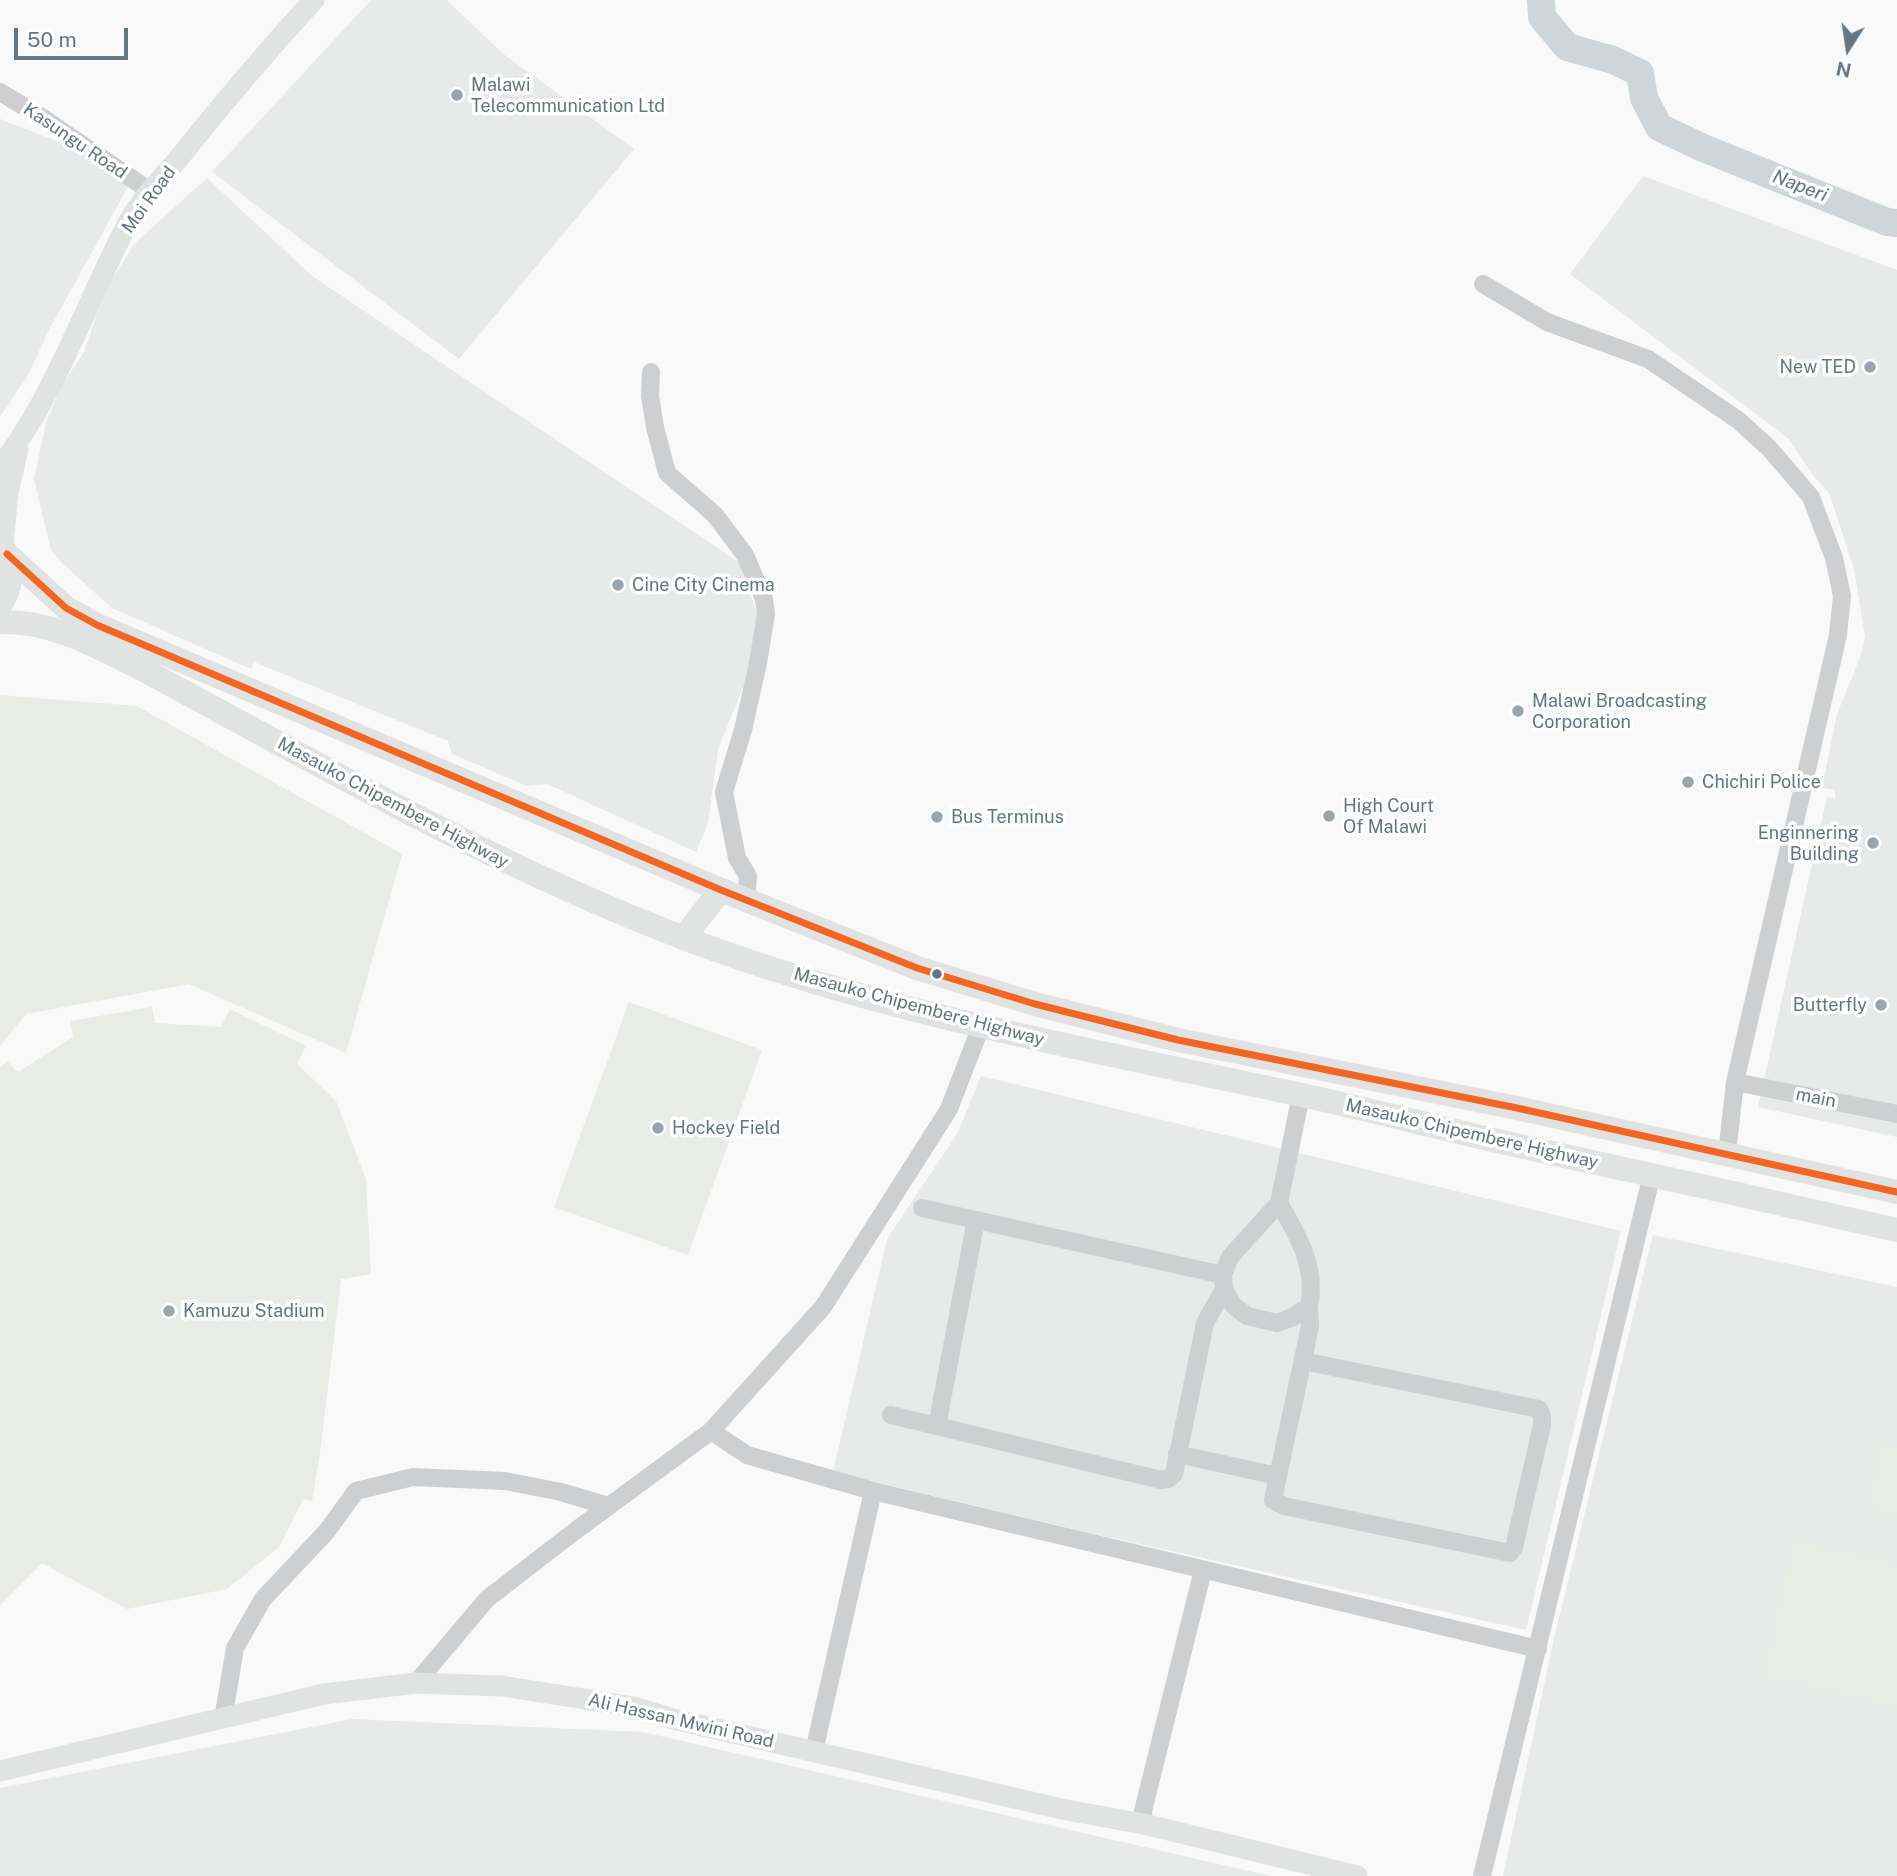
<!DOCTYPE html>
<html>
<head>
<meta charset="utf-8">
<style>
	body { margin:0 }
	#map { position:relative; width:1897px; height:1876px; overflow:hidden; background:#f9f9f9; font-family:"Public Sans",sans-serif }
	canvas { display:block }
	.north { position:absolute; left:1813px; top:14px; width:70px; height:70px; -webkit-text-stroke:5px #fff; paint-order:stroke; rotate:192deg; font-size:19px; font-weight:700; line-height:28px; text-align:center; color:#657683 }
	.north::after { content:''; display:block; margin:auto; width:24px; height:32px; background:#657683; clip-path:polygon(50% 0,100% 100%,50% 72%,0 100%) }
	.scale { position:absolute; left:14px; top:28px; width:114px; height:32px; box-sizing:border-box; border:4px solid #657683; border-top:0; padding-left:9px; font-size:21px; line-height:24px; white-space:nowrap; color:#657683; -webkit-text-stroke:5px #fff; paint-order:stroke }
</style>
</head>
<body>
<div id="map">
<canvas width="1897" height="1876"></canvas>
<div class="north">N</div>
<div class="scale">50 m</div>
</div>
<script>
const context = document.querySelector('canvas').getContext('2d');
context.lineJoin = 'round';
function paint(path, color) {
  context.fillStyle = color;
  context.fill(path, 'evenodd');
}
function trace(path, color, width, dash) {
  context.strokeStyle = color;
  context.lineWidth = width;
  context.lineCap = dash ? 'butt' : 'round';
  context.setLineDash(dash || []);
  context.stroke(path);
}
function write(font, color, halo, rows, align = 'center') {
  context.font = font + ' "Public Sans",sans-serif';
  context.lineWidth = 7;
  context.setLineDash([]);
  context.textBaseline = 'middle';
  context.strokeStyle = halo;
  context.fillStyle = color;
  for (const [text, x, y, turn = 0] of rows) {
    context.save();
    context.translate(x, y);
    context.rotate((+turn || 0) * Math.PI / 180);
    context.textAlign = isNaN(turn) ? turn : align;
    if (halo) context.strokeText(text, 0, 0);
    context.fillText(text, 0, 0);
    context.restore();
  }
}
const built = new Path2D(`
	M371 0H447L502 53 634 149 459 359 212 172Z
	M0 119 77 149 130 183 49 330 28 375 0 417Z
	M1643 176 1897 270V1137L1758 1107 1827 797 1835 798V790L1822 788 1837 714 1860 658 1865 636 1854 569 1829 493 1812 474 1789 439 1570 274Z
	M207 178 312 276 740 563 758 617 753 663 718 749 708 823 696 852 547 784 527 786 452 754 448 741 254 662 251 669 112 608 63 564 51 550 34 479 46 423 62 385 84 352 105 290 135 243Z
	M981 1076 1621 1231 1526 1630 1086 1532 833 1472 887 1239 957 1134Z
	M1653 1235 1897 1287V1876H1503L1555 1634Z
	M352 1719 643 1732 1271 1876H0V1788Z`);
const green = new Path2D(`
	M0 695 137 706 402 854 346 1053 189 984 26 1014 0 1046Z
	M629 1002 762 1050 688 1255 554 1207Z
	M152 1007 155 1023 221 1027 230 1009 306 1046 297 1064 336 1101 366 1179 371 1274 341 1279 320 1453 312 1501 303 1499 279 1547 227 1589 127 1609 42 1563 0 1605V1068L7 1061 18 1072 73 1037 70 1021Z
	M1878 1445 1897 1449V1516L1868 1508Z
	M1793 1539 1897 1563V1708L1762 1677Z`);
const river = new Path2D(`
	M1541 0 1542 17 1567 47 1613 60 1640 73 1644 98 1659 127 1703 148 1887 222 1897 223`);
const minor = new Path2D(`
	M0 92 43 118 150 191
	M1483 284 1547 322 1648 359 1738 420 1769 448 1811 497 1834 558 1842 596 1838 635 1735 1082 1727 1154
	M651 372 650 396 655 427 667 473 715 515 745 555 764 599 766 614 758 663 743 730 724 792 737 858 748 876 746 900
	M1735 1082 1897 1114
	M1279 1203C1298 1235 1317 1268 1309 1306L1293 1317 1277 1323 1247 1316 1234 1306 1224 1289 1223 1275 1230 1257 1279 1203 1301 1095
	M922 1208 1223 1275
	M1303 1361 1539 1409 1542 1416V1425L1514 1547 1510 1553 1284 1506 1273 1500 1278 1476 1310 1326 1309 1306
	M891 1415 1161 1480 1168 1479 1174 1474 1205 1323 1224 1289
	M937 1426 976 1220
	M711 1431 747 1455 873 1491 1538 1649
	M1177 1454 1278 1476
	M416 1683 487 1599 575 1531 711 1431 823 1307 949 1109 981 1026
	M223 1719 235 1648 263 1599 327 1531 356 1491 413 1477 505 1481 561 1492 608 1506
	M814 1751 873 1491
	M1144 1824 1143 1811 1203 1570
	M1482 1876 1652 1174`);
const major = new Path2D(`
	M0 467C57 393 86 302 129 221 142 198 162 178 179 158 222 104 267 51 314 0
	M3 546 8 491 18 450
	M0 1771 324 1694 416 1683 502 1686 634 1707 673 1719 1066 1810 1144 1824 1357 1876`);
const highway = new Path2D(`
	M7 554 66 608 97 625 721 890 917 968 1035 1004 1178 1040 1517 1108 1897 1192
	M0 605C12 589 14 568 4 549
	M0 622C52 620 97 647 142 669 320 765 495 866 684 938 881 1013 1092 1050 1297 1094 1367 1109 1436 1127 1506 1143 1636 1172 1767 1200 1897 1230
	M683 938 721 890`);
const bus1 = new Path2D(`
	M7 554 66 608 97 625 721 890 917 968 1035 1004 1178 1040 1517 1108 1897 1192`);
const markers = [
	[457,95,7,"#99a4ac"],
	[1870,367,7,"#99a4ac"],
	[618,585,7,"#99a4ac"],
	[1518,711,7,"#99a4ac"],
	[1688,782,7,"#99a4ac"],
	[1329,816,7,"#99a4ac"],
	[937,817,7,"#99a4ac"],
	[1873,843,7,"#99a4ac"],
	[937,974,6,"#657683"],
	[1881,1005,7,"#99a4ac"],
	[658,1128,7,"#99a4ac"],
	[169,1311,7,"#99a4ac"]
];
const poiNames = [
	["Malawi",471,85],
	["Telecommunication Ltd",471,106],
	["New TED",1856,367,"right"],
	["Cine City Cinema",632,585],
	["Malawi Broadcasting",1532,701],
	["Corporation",1532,722],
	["Chichiri Police",1702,782],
	["High Court",1343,806],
	["Of Malawi",1343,827],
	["Bus Terminus",951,817],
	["Enginnering",1859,833,"right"],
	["Building",1859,854,"right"],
	["Butterfly",1867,1005,"right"],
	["Hockey Field",672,1128],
	["Kamuzu Stadium",183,1311]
];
const streetNames = [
	["Kasungu Road",75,141,34],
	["Moi Road",149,200,-54],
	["Masauko Chipembere Highway",393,803,28],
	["Masauko Chipembere Highway",919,1007,15],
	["main",1816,1098,11],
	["Masauko Chipembere Highway",1472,1134,13],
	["Ali Hassan Mwini Road",681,1721,13]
];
const waterNames = [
	["Naperi",1800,186,21]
];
paint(built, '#e8e9e9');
paint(green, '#e8ebe6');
trace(river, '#ced6d9', 28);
trace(minor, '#cecfd0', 18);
trace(major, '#e1e2e2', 21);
trace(highway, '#e1e2e2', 24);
trace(bus1, '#f26522', 7);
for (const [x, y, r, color] of markers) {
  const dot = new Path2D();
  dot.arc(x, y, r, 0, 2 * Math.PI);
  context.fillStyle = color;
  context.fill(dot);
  trace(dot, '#fff', 2.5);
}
write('18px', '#657683', '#fff', poiNames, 'left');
write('18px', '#657683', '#fff', streetNames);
write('italic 19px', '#60757c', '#fff', waterNames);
</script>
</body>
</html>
